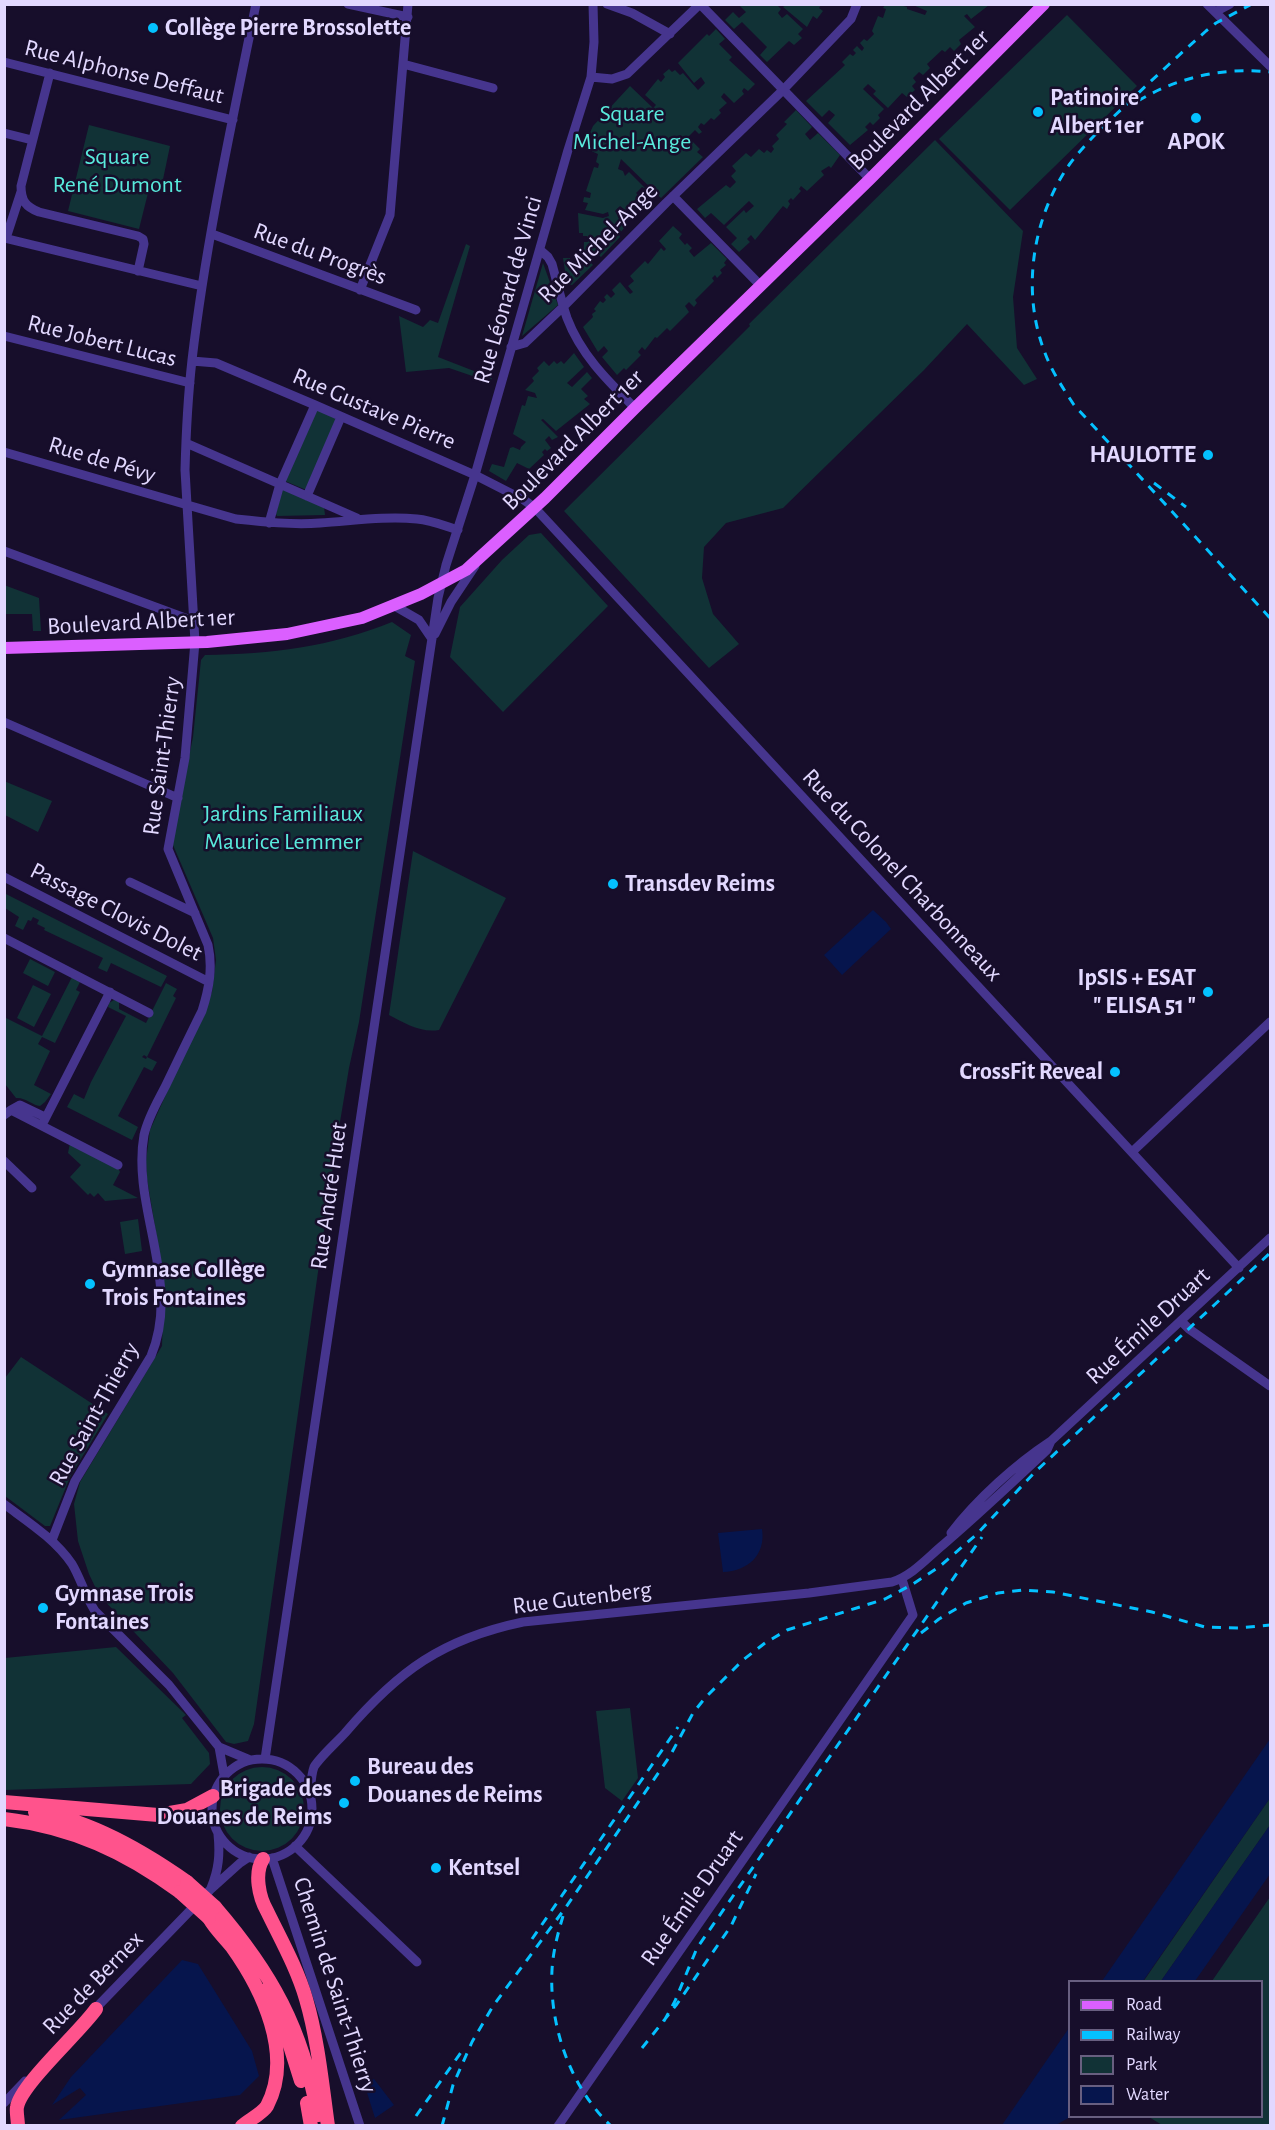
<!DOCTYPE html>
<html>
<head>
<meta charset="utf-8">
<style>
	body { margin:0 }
	#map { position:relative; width:1275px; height:2130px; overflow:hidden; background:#170e2b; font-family:"Alegreya Sans",sans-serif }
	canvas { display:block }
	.frame { position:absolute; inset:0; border:6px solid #e2d8ff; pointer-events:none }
	.legend { position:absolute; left:1068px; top:1980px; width:195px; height:138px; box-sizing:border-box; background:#170e2b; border:2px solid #685f80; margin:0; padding:8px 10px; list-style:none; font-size:18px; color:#e2d8ff }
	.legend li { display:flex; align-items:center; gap:12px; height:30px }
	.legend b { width:30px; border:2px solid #685f80 }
</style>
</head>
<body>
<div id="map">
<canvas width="1275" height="2130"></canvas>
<div class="frame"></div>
<ul class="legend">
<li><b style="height:8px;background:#db5fff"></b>Road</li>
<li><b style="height:8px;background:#04c1ff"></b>Railway</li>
<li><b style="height:16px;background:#113236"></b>Park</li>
<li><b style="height:16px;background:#06154d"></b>Water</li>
</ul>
</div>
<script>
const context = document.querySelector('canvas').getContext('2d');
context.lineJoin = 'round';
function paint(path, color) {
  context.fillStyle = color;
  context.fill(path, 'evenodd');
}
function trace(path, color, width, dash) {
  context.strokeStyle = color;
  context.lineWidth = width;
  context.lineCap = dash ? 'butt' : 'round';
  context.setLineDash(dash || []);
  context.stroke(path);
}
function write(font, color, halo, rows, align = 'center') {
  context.font = font + ' "Alegreya Sans",sans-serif';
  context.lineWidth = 5;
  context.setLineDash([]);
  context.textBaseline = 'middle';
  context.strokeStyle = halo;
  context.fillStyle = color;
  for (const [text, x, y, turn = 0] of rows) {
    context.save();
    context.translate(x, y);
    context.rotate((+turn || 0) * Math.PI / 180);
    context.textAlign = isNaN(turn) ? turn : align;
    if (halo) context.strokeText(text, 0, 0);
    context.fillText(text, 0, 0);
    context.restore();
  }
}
const green = new Path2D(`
	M739 5H777L781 9 778 13 782 18 787 14 803 29 798 34 802 38 794 45 789 41 767 62 760 55 767 47 742 22 734 29 725 20 733 12 739 18 746 12Z
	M786 5H821L819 8 823 11 817 19 813 16 807 27 783 7Z
	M885 5H900L907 7V9L925 15 927 11 913 5H989L971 19 967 14 964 16 975 27 959 40 961 44 954 51 950 47 945 52 942 50 927 64 930 68 923 75 919 72 913 78 916 82 912 86 915 90 907 97 902 93 888 108 873 94 876 91 868 84 863 89 884 109 878 115 880 118 873 125 870 122 865 127 868 130 850 145 828 123 835 115 829 110 822 117 806 101 843 67 845 65 842 62 850 54 853 56 856 53 853 50 857 46 862 51 864 48 860 43 864 39 867 41 874 34 872 31 878 16 883 18 886 9 883 8Z
	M1067 15 1137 86 1010 210 939 139Z
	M716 29 725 39 719 44 732 57 729 60 755 84 748 91 744 88 742 91 744 94 734 103 724 93 721 97 727 103 719 110 721 113 714 120 711 118 704 125 701 123 698 127 702 132 699 134 695 130 688 137 700 149 697 152 703 157 661 198 621 159 618 169 623 171 625 176 629 172 646 189 642 187 636 193 639 196 633 202 634 205 632 203 625 210 620 206 615 211 619 216 618 217 626 226 619 234 620 237 601 257 595 252 592 255 593 257H586L593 265 572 285 567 284 563 258H570V268L583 267 584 242H588L587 236H583V233H579L578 213 603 218 609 216 608 212 603 214 585 210 588 203 583 202 584 197 590 198 591 193 586 191 594 167 598 168 599 164 596 162 598 154 589 150 590 146 585 144 593 126 630 86 653 108 656 105 645 95 658 79 661 82 665 77 663 74 669 69 672 72 675 70 680 75 683 73 698 90 705 83 701 77 694 83 678 63 707 34 709 36Z
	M796 110 812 127 805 134 810 140 818 133 840 155 831 168 829 166 821 171 824 175 807 191 801 186 799 189 801 191 793 200 791 198 788 201 790 204 787 209 783 206 755 240 751 235 747 239 750 242 739 252 731 244 737 238 726 227 744 210 746 213 754 206 749 201 724 225 711 213 705 218 697 209 726 185 730 188 736 182 731 176 736 171 732 166 746 153 751 157 759 149 764 153 767 150 771 153 774 149 772 146 779 139 776 135 787 124 784 122Z
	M89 125 170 146 161 189 148 193 139 229 68 211Z
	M935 140 1023 231 1013 297 1017 348 1037 379 1024 385 967 324 924 370 783 508 726 523 704 547 702 578 713 614 739 644 709 668 564 511 750 326 749 324Z
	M673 226 682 234 679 238 685 245 687 243 692 248 689 251 694 257 711 243 727 259 724 263 726 265 720 270 722 273 717 278 715 275 712 278 714 281 695 300 697 303 694 307 689 302 685 306 689 312 670 331 667 328 657 338 655 337 645 350 642 347 638 352 641 355 626 370 624 368 617 375 602 357 608 351 604 346 598 352 583 327 593 317 592 314 596 311 594 309 600 301 603 303 606 300 604 297 607 294 611 298 615 294 612 290 620 282 630 294 633 292 628 286 634 281 630 276 645 261 648 264 661 248 664 251 666 249 659 241Z
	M466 244 470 246 438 357 492 378 490 382 449 368 406 372 399 316 423 327 430 320 438 323Z
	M543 263 558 305 522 336Z
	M574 353 584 367 567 383 572 387 587 372 592 378 581 389 588 396 584 399 590 404 556 431 543 419 541 420 558 437 552 440 549 436 545 440 551 448 547 451 545 449 542 452 544 455 529 469 517 463 506 481 489 471 492 464 504 467 510 448 513 447 520 450 521 447 526 442 513 434 522 405 525 406 528 396 537 398 535 393 525 390 534 381 532 378 539 371 537 368 544 361 549 366 554 361 557 364 561 361 564 364Z
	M317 410 335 418 336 421 306 489H304L285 481Z
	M282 489 324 507 325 515 277 516 276 514Z
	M541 533 608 606 503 712 450 657 460 607 502 560 529 535Z
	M4 585 39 598 41 631H33L32 614H5Z
	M392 622 411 635 405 656 415 661 359 1022 349 1068 335 1152 254 1724 248 1741 234 1744 226 1742 173 1673 99 1595 89 1574 78 1541 74 1504 80 1482 162 1346 164 1280 147 1179 146 1161 150 1130 212 992 216 960 213 938 173 845 174 830 193 737 201 660 205 655C272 654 330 647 392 622Z
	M4 781 52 801 38 832 5 815Z
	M413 851 506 898 439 1030C420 1033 405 1023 389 1015Z
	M4 893 167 976 161 987 111 963 107 972 98 968 103 958 44 930 45 928 37 924 39 920 33 917 31 921 28 920 23 930 15 926 19 917 5 908Z
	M30 959 55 972 48 986 23 973Z
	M72 977 80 982 76 990 80 992 55 1043 42 1037 38 1044 50 1051 34 1085 51 1094 45 1102 40 1106C32 1105 25 1097 16 1098L5 1084 4 1017 42 1036Z
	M166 983 177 989 173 996 176 998 147 1057 144 1055 142 1057 146 1059 147 1057 157 1062 152 1071 144 1067 118 1116 138 1127 132 1140 67 1107 74 1094 84 1099 91 1082 126 1016 108 1007 109 1003 114 1000 119 1001V1009L146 1023Z
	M33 985 51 994 34 1027 17 1018Z
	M70 1143 118 1168 120 1172 113 1185 138 1198 105 1201 98 1193 94 1197 90 1193 88 1195 70 1177 81 1165 68 1153Z
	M138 1219 142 1251 125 1254 120 1222Z
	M21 1357 108 1414 70 1477 50 1526H45L5 1496V1378Z
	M116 1647 186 1715 182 1718 209 1753 210 1764 191 1784 5 1790V1658Z
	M630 1708 638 1778 622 1801 605 1788 596 1711Z
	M220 1809a42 42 0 1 1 84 0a42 42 0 1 1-84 0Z
	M1270 1798V1825L1161 1981 1143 1982Z
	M1270 1897V2125H1162L1149 2117 1262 2116V1982L1212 1981Z`);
const water = new Path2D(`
	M873 910 886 922 891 929 842 975 824 955Z
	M762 1529C766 1555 748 1571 723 1572L718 1533Z
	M1270 1739V1798L1143 1981H1102Z
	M1270 1825V1874L1195 1981H1161Z
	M182 1960 198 1964 252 2051 259 2076 240 2095 59 2120 86 2095 80 2088 52 2105 71 2077Z
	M1069 2028 1070 2117 1056 2125H1002Z
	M374 2079 394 2105 375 2118 364 2083Z`);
const minor = new Path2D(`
	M348 4 408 17
	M607 4 632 13 670 34
	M700 4 870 179
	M1207 4 1270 66
	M1215 12 1230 4
	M4 62 233 120
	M403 64 493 88
	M50 73 21 186C21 201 26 207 39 212L138 236 143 239 144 244 138 271
	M591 77 612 79 627 74 700 4
	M4 133 32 140
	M673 196 761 286
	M212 234 416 310
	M4 238 202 286
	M6 238 21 192
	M540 250 548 257 552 264C557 282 561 301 567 318 581 355 608 381 635 408
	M360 290 390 215 408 4
	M4 336 190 383
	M511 347 525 343 563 307 666 203 783 90 851 19 857 4
	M192 361 216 363 315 405 475 475 524 500 535 508 1239 1268
	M186 443 357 518
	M4 452 236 519C264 522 292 525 320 523 353 521 384 516 417 519 431 520 445 526 458 530
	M307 496 341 417
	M269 523 280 484 315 405
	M4 551 196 622
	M393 605 419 620 432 639
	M435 634 451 602 475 566
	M4 722 178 798
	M4 877 209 982
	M130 882 195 913
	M4 938 149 1013
	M11 1110 118 1165
	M4 1115 11 1110 20 1105 45 1117
	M42 1125 110 992
	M1132 1152 1270 1022
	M4 1161 32 1188
	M1181 1321 1189 1329 1270 1386
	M4 1504C28 1522 55 1539 72 1564 81 1579 85 1596 95 1611L169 1685 219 1747 250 1760
	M951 1533C977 1499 1016 1464 1051 1441L1270 1238
	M52 1540 75 1481 151 1356C182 1282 131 1207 144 1135 148 1117 158 1101 166 1085 178 1060 190 1035 202 1011 209 989 213 968 208 945L168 849 185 758 195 642 185 470C186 433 188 396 192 360 206 241 232 122 256 4
	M219 1747 224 1775
	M265 1759 438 598 446 565 475 475 568 150 591 77 594 42 593 4
	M212 1809a50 50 0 1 1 100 0a50 50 0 1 1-100 0Z
	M310 1794C311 1786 311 1775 314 1767 320 1757 336 1743 345 1733 398 1671 442 1639 523 1622L809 1593 892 1582C913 1575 927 1558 944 1544 979 1514 1013 1482 1047 1450L1051 1441
	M295 1846 417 1962
	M272 1858 360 2126
	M211 1888C219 1869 220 1854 218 1834
	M93 2011 210 1890 240 1863 249 1857
	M4 2103 25 2081
	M558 2126 913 1615 902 1579`);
const major = new Path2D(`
	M4 648 207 642 287 634 362 618 421 594 466 570 545 498 635 408 870 179 1044 4`);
const highway = new Path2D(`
	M4 1802 158 1815 187 1810 213 1796
	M35 1812C89 1819 143 1851 187 1882
	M4 1819C72 1827 126 1852 180 1892
	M263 1859C254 1873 259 1897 267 1911 281 1940 297 1968 306 1999 318 2040 322 2083 328 2126
	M215 1907C272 1973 302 2028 318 2115
	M209 1918C215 1929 224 1937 232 1947 262 1989 294 2055 267 2106 263 2113 249 2120 242 2126
	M266 1990 285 2030 301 2081
	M307 2103 311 2126
	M18 2126C18 2120 16 2112 17 2107 21 2084 80 2032 96 2009`);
const rail = new Path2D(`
	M1252 4 1216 23 1206 31C1180 54 1154 78 1129 102 1108 122 1086 142 1069 165 1032 219 1021 292 1045 353 1052 372 1063 388 1074 405L1270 618
	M1138 101C1178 77 1224 67 1270 72
	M1154 483 1186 507
	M921 1633 939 1619 966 1603 998 1593 1023 1590 1053 1592 1152 1612 1205 1627 1238 1628 1270 1625
	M563 1916C558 1933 553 1951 552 1970 549 2025 570 2087 611 2126
	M532 1939 678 1727
	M664 2021 675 2001 697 1948 982 1537
	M642 2048 677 2004 731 1926 756 1874
	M416 2116 462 2051
	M442 2126 453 2085 472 2042 493 2006 566 1907 670 1756 693 1713 705 1698 743 1660 765 1643 787 1630 885 1599 913 1584 939 1567 977 1534 1034 1473 1270 1253`);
const highwayBridge = new Path2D(`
	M187 1882 215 1907
	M180 1892 209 1918`);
const markers = [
	[153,28,6,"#04c1ff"],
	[1038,112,6,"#04c1ff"],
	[1196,118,6,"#04c1ff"],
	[1208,455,6,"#04c1ff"],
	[613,884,6,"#04c1ff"],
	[1208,992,6,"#04c1ff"],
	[1115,1072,6,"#04c1ff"],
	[90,1284,6,"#04c1ff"],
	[43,1608,6,"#04c1ff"],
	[355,1781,6,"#04c1ff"],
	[344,1803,6,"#04c1ff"],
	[436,1868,6,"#04c1ff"]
];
const poiNames = [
	["Collège Pierre Brossolette",165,28],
	["Patinoire",1050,98],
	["Albert 1er",1050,126],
	["APOK",1196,142,"center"],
	["HAULOTTE",1196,455,"right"],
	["Transdev Reims",625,884],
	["IpSIS + ESAT",1196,978,"right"],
	["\" ELISA 51 \"",1196,1006,"right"],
	["CrossFit Reveal",1103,1072,"right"],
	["Gymnase Collège",102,1270],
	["Trois Fontaines",102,1298],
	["Gymnase Trois",55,1594],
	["Fontaines",55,1622],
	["Bureau des",367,1767],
	["Douanes de Reims",367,1795],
	["Brigade des",332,1789,"right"],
	["Douanes de Reims",332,1817,"right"],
	["Kentsel",448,1868]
];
const streetNames = [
	["Rue Alphonse Deffaut",124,72,14],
	["Boulevard Albert 1er",919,100,-45],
	["Rue Michel-Ange",598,243,-45],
	["Rue du Progrès",320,254,20],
	["Rue Léonard de Vinci",508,290,-74],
	["Rue Jobert Lucas",102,341,14],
	["Rue Gustave Pierre",374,409,23],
	["Boulevard Albert 1er",573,440,-45],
	["Rue de Pévy",102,460,17],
	["Boulevard Albert 1er",141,622,-3],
	["Rue Saint-Thierry",162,756,-82],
	["Rue du Colonel Charbonneaux",902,875,47],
	["Passage Clovis Dolet",116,912,27],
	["Rue André Huet",329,1196,-82],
	["Rue Émile Druart",1148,1326,-43],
	["Rue Saint-Thierry",94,1414,-61],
	["Rue Gutenberg",582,1598,-7],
	["Rue Émile Druart",692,1898,-55],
	["Rue de Bernex",93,1983,-46],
	["Chemin de Saint-Thierry",335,1985,72]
];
const parkNames = [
	["Square",632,114],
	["Michel-Ange",632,142],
	["Square",117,157],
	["René Dumont",117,185],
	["Jardins Familiaux",283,814],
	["Maurice Lemmer",283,842]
];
paint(green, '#113236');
paint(water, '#06154d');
trace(minor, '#46358e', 9);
trace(major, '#db5fff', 12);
trace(highway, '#ff538c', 14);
trace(rail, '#04c1ff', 3, [9, 8]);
trace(highwayBridge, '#ff538c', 14);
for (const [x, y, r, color] of markers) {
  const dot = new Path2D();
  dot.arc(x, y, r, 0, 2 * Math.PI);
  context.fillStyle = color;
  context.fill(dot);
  trace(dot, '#170e2b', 2);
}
write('bold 24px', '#e2d8ff', '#170e2b', poiNames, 'left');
write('24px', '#e2d8ff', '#170e2b', streetNames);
write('24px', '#59eadc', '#170e2b', parkNames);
</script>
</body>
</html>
